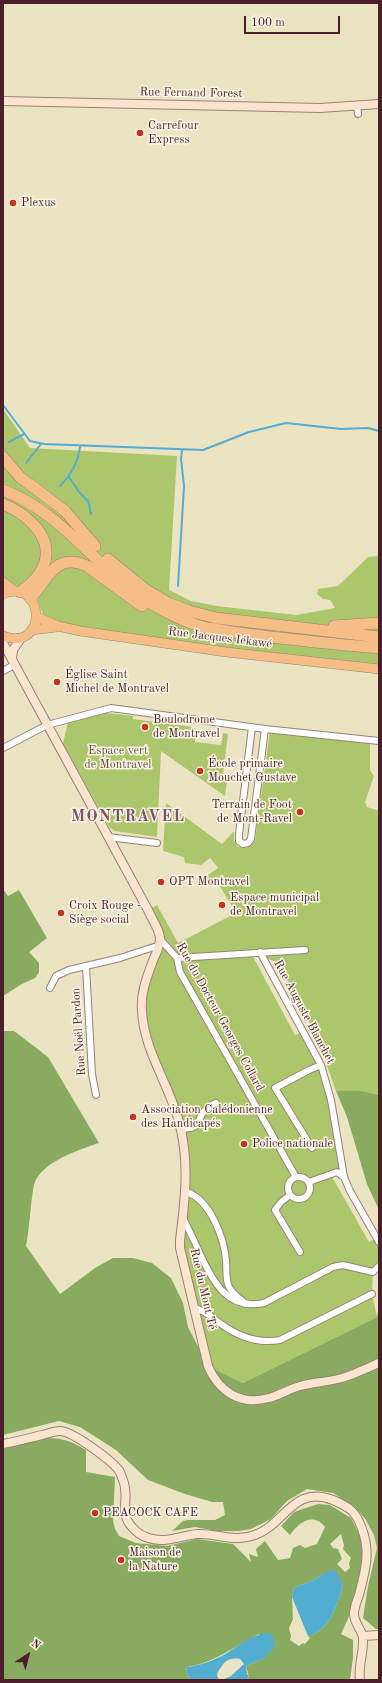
<!DOCTYPE html>
<html>
<head>
<meta charset="utf-8">
<style>
	body { margin:0 }
	#map { position:relative; width:382px; height:1683px; overflow:hidden; background:#ebe4c3; font-family:"Old Standard TT",serif }
	canvas { display:block }
	.frame { position:absolute; inset:0; border:4px solid #4a1f2b; pointer-events:none }
	.north { position:absolute; left:8px; top:1635px; width:40px; height:40px; -webkit-text-stroke:3px #fcf5e5; paint-order:stroke; rotate:36deg; font-size:11px; font-weight:700; line-height:16px; text-align:center; color:#4a1f2b }
	.north::after { content:''; display:block; margin:auto; width:14px; height:18px; background:#4a1f2b; clip-path:polygon(50% 0,100% 100%,50% 72%,0 100%) }
	.scale { position:absolute; left:244px; top:16px; width:96px; height:18px; box-sizing:border-box; border:2px solid #4a1f2b; border-top:0; padding-left:5px; font-size:12px; line-height:14px; white-space:nowrap; color:#4a1f2b; -webkit-text-stroke:3px #fcf5e5; paint-order:stroke }
</style>
</head>
<body>
<div id="map">
<canvas width="382" height="1683"></canvas>
<div class="frame"></div>
<div class="north">N</div>
<div class="scale">100 m</div>
</div>
<script>
const context = document.querySelector('canvas').getContext('2d');
context.lineJoin = 'round';
function paint(path, color) {
  context.fillStyle = color;
  context.fill(path, 'evenodd');
}
function trace(path, color, width, dash) {
  context.strokeStyle = color;
  context.lineWidth = width;
  context.lineCap = dash ? 'butt' : 'round';
  context.setLineDash(dash || []);
  context.stroke(path);
}
function write(font, color, halo, rows, align = 'center') {
  context.font = font + ' "Old Standard TT",serif';
  context.lineWidth = 3;
  context.setLineDash([]);
  context.textBaseline = 'middle';
  context.strokeStyle = halo;
  context.fillStyle = color;
  for (const [text, x, y, turn = 0] of rows) {
    context.save();
    context.translate(x, y);
    context.rotate((+turn || 0) * Math.PI / 180);
    context.textAlign = isNaN(turn) ? turn : align;
    if (halo) context.strokeText(text, 0, 0);
    context.fillText(text, 0, 0);
    context.restore();
  }
}
const green = new Path2D(`
	M3 409 30 448 177 456 169 590 191 601 217 606 296 615 335 608 330 600 323 599 317 594 318 589 338 586 368 557 379 556V674L48 629 37 598 3 577Z
	M107 713 133 716V719L193 727 196 730 195 742 221 745 223 733 228 734 223 773 228 774 225 796 161 751 157 837 115 831 110 828 63 744 68 721Z
	M270 730 370 740V770L374 776 365 802 367 807 379 811V1095L362 1091H336C322 1049 302 1000 277 964 273 958 265 961 260 952L251 953 295 1035 303 1032 321 1065 344 1177 337 1172 331 1175 369 1242 377 1238 379 1242V1266L373 1273 372 1294 377 1317 243 1383 208 1366 182 1259 183 1141 150 1047 141 1009 159 944 148 910 157 905 178 943 236 913 218 883 201 880 218 868 210 858 201 865 185 863 184 857 163 851 166 803 222 844 234 831V840L237 846C245 849 250 848 255 841Z`);
const forest = new Path2D(`
	M3 889 8 896 19 890 47 938 29 952 39 963V972L35 978 22 984 3 996Z
	M3 1031H14L48 1057 99 1143C79 1150 40 1162 34 1185 30 1205 30 1226 26 1246L60 1294 95 1268 113 1258H133L152 1263 171 1278 183 1303 188 1327 208 1366 243 1383 377 1317 379 1305V1629H376L363 1618 368 1586 377 1548 374 1535 366 1520 355 1507 333 1493 307 1489 287 1501 271 1519 251 1529 239 1531H217L195 1527 172 1531 183 1521 188 1520H215L225 1515 223 1502H212L185 1494 148 1480 116 1450 80 1427 59 1421 3 1435Z
	M336 1091H362L379 1095V1210L367 1184 347 1117Z
	M43 1438C63 1438 69 1440 86 1450V1472L115 1477 113 1521 115 1529 119 1536 136 1543 167 1546 197 1539 233 1544 251 1562 249 1554 258 1557 256 1549 265 1541 278 1560 290 1558 293 1548 300 1545 305 1548 317 1544 325 1527C313 1512 299 1522 290 1535L281 1526 294 1512 318 1504 330 1505 351 1518 361 1538 363 1565 348 1619 341 1634 353 1640V1658L350 1680H245L249 1677 246 1666 265 1658 259 1634C235 1646 214 1663 187 1667L186 1672 190 1680H3V1449ZM341 1534 344 1545 343 1549 351 1558 349 1563 350 1568 345 1572 337 1564 342 1559 338 1549 333 1548 330 1544ZM321 1575 343 1584C338 1603 330 1631 308 1636L310 1638 305 1644 303 1643 299 1646 290 1640 291 1636 289 1628 293 1619 292 1597 294 1588 314 1580Z`);
const water = new Path2D(`
	M334 1569 343 1584C338 1603 330 1631 308 1636L292 1597 294 1588 314 1580 321 1575Z
	M272 1633 275 1646 265 1658 246 1666 247 1674 249 1677 245 1680H222L231 1676 244 1664 240 1659C227 1657 223 1663 217 1674L218 1678 221 1680H190L186 1672 187 1667C198 1666 211 1661 222 1656 241 1645 249 1634 272 1633Z`);
const stream = new Path2D(`
	M3 405 30 441 44 444 203 450 249 432 286 423 341 429 368 428 379 431
	M9 442 24 434
	M26 463 41 444
	M69 477 79 492 88 501 91 514
	M60 486C71 475 78 463 80 447
	M178 586 184 486 181 459 182 450`);
const street = new Path2D(`
	M357 105 358 114
	M3 671 14 665
	M252 727 239 834V841L243 844 248 843 251 839 265 729
	M3 748 47 725 111 708 265 729 379 741
	M108 837 157 843
	M160 939 177 958 180 972 296 1177
	M260 952 321 1065 331 1100 344 1177 350 1191 379 1242
	M177 958 305 950
	M86 967 92 1074 96 1095
	M50 988 56 976 69 970 120 958 154 947 158 948
	M181 1129 191 1128 197 1125 202 1114 208 1107 216 1103
	M312 1148 275 1088 309 1070 321 1065
	M288 1188a11 11 0 1 1 22 0a11 11 0 1 1-22 0Z
	M309 1182 337 1172 344 1177
	M186 1192C210 1199 224 1238 226 1260 227 1269 225 1279 229 1287 232 1293 239 1298 244 1302
	M290 1195 281 1202 275 1210 300 1252
	M183 1218C189 1230 195 1242 200 1254 213 1282 228 1311 264 1303L333 1267 343 1265 373 1272 379 1266
	M195 1308C205 1311 213 1318 221 1324 239 1337 258 1344 280 1340L372 1294`);
const secondary = new Path2D(`
	M3 101 320 108 379 104
	M3 643 148 910C151 918 159 928 160 938 160 945 157 952 154 958 148 974 140 993 142 1011 144 1051 169 1084 179 1122 190 1161 185 1201 180 1240V1248L208 1366C219 1392 241 1406 269 1398 280 1395 289 1389 300 1386 314 1382 328 1382 342 1378 355 1374 367 1368 379 1363
	M12 658 13 650 21 638
	M3 1444C16 1442 29 1438 42 1435 47 1434 54 1431 60 1431 72 1431 113 1461 120 1472 121 1474 122 1478 123 1480 131 1500 116 1514 136 1531 142 1537 153 1540 161 1540 173 1540 185 1535 198 1534 218 1533 232 1543 255 1535 284 1525 294 1484 333 1500 340 1503 347 1506 352 1511 357 1516 360 1523 362 1529 371 1552 365 1572 359 1595 357 1600 355 1606 354 1612 353 1623 362 1629 363 1638 364 1652 358 1665 360 1680
	M363 1636 379 1635`);
const primary = new Path2D(`
	M3 582 15 591
	M3 594C45 576 49 653 3 636
	M37 617 58 626 80 631 226 652 379 669
	M32 630 57 627`);
const highway = new Path2D(`
	M3 457 20 477 65 511 95 546
	M3 490C60 512 89 559 136 593 156 608 183 622 207 628 228 632 249 634 270 637 306 641 343 645 379 648
	M3 504C47 523 65 561 20 592
	M108 559 146 590 168 603 189 611 216 618 379 637
	M30 598C48 582 53 551 87 566L142 606
	M334 626 379 623`);
const markers = [
	[140,133,4,"#c8321e"],
	[13,203,4,"#c8321e"],
	[57,682,4,"#c8321e"],
	[145,727,4,"#c8321e"],
	[200,771,4,"#c8321e"],
	[300,812,4,"#c8321e"],
	[161,882,4,"#c8321e"],
	[222,905,4,"#c8321e"],
	[61,913,4,"#c8321e"],
	[133,1117,4,"#c8321e"],
	[244,1144,4,"#c8321e"],
	[95,1513,4,"#c8321e"],
	[121,1560,4,"#c8321e"]
];
const streetNames = [
	["Rue Fernand Forest",191,93,1],
	["Rue Jacques Iékawé",220,638,7],
	["Rue Auguste Blanchet",304,1012,62],
	["Rue du Docteur Georges Collard",220,1017,61],
	["Rue Noël Pardon",79,1032,-94],
	["Rue du Mont Té",203,1289,77]
];
const poiNames = [
	["Carrefour",148,126],
	["Express",148,140],
	["Plexus",21,203],
	["Église Saint",65,675],
	["Michel de Montravel",65,689],
	["Boulodrome",153,720],
	["de Montravel",153,734],
	["École primaire",208,764],
	["Mouchet Gustave",208,778],
	["Terrain de Foot",292,805,"right"],
	["de Mont-Ravel",292,819,"right"],
	["OPT Montravel",169,882],
	["Espace municipal",230,898],
	["de Montravel",230,912],
	["Croix Rouge -",69,906],
	["Siège social",69,920],
	["Association Calédonienne",141,1110],
	["des Handicapés",141,1124],
	["Police nationale",252,1144],
	["PEACOCK CAFE",103,1513],
	["Maison de",129,1553],
	["la Nature",129,1567]
];
const parkNames = [
	["Espace vert",118,751],
	["de Montravel",118,765]
];
const districtNames = [
	["MONTRAVEL",128,817]
];
paint(green, '#acc66c');
paint(forest, '#89ab60');
paint(water, '#53add1');
trace(stream, '#53add1', 2);
trace(street, '#9a8277', 8);
trace(secondary, '#9a8277', 10);
trace(primary, '#9a8277', 10);
trace(highway, '#9a8277', 12);
trace(street, '#fff', 6);
trace(secondary, '#fbe5cf', 8);
trace(primary, '#f6be87', 9);
trace(highway, '#f6be87', 11);
for (const [x, y, r, color] of markers) {
  const dot = new Path2D();
  dot.arc(x, y, r, 0, 2 * Math.PI);
  context.fillStyle = color;
  context.fill(dot);
  trace(dot, '#fcf5e5', 1.5);
}
write('12px', '#4a1f2b', '#fcf5e5', streetNames);
write('12px', '#4a1f2b', '#fcf5e5', poiNames, 'left');
write('12px', '#67513e', '#fcf5e5', parkNames);
context.letterSpacing = '1px';
write('bold 16px', '#7b546a', '#fcf5e5', districtNames);
context.letterSpacing = '0px';
</script>
</body>
</html>
